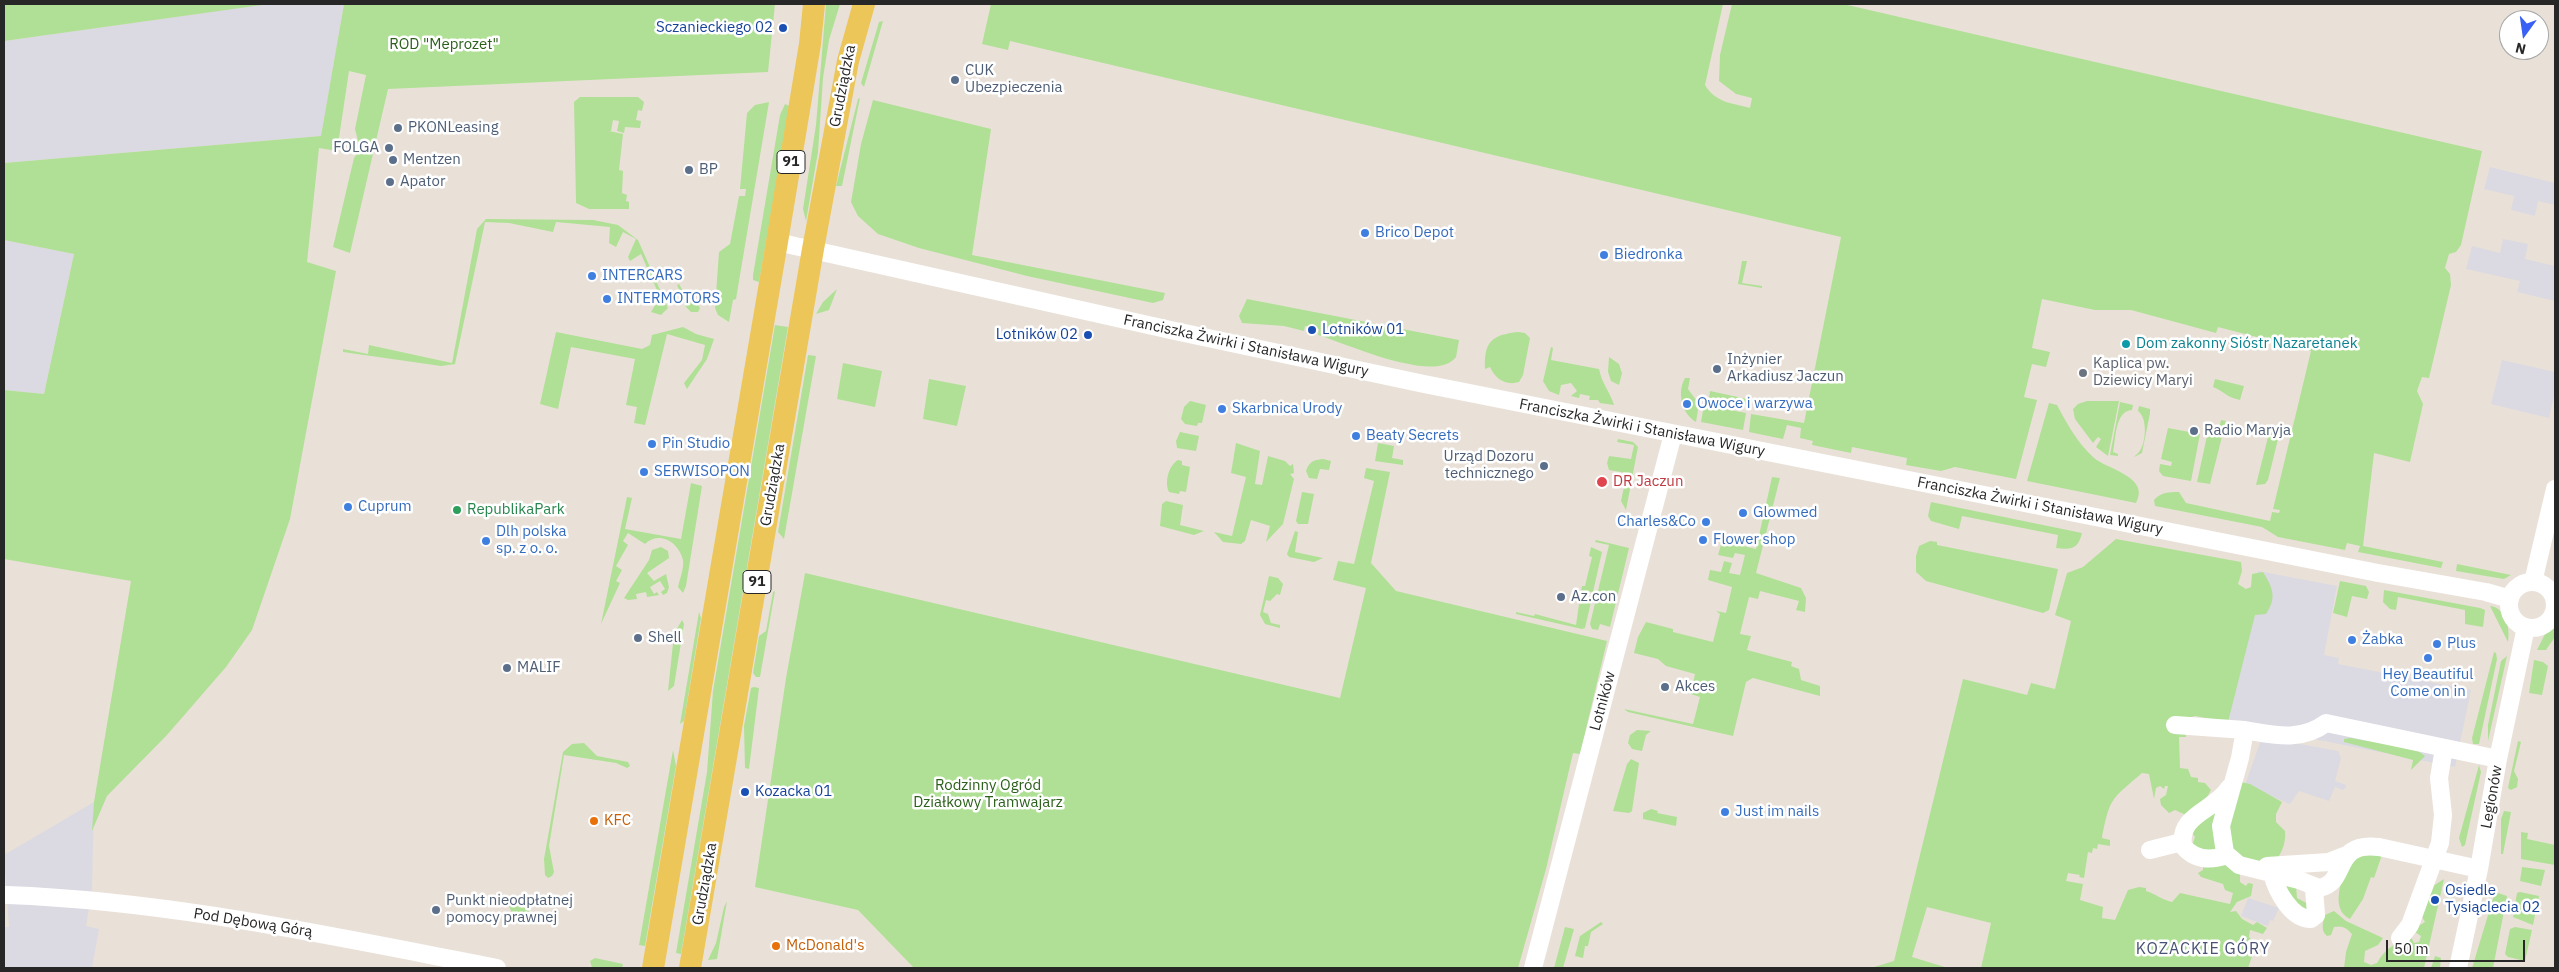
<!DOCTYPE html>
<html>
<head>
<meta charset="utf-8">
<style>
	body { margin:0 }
	#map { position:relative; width:2559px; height:972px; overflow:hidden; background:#e9e1d8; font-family:"IBM Plex Sans",sans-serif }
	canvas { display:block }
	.frame { position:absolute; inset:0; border:5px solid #272727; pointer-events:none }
	.north { position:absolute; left:2499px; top:10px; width:50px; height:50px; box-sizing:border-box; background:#fff; border:1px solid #a9a9a9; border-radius:50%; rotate:194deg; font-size:14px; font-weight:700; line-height:20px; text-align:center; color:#272727 }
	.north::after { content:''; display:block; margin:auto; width:18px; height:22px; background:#3961f5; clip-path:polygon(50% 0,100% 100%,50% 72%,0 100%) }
	.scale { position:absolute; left:2386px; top:940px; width:139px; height:22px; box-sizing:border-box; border:2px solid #272727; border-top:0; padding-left:6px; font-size:15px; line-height:18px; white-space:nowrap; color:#272727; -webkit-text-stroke:4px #fff; paint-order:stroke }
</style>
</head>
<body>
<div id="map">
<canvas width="2559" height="972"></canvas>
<div class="frame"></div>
<div class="north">N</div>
<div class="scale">50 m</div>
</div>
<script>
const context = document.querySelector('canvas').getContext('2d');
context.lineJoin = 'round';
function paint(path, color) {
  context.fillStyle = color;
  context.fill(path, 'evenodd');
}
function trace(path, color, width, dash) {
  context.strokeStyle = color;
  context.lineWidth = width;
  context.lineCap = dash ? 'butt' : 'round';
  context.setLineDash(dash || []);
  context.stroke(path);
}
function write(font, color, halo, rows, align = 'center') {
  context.font = font + ' "IBM Plex Sans",sans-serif';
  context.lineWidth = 5;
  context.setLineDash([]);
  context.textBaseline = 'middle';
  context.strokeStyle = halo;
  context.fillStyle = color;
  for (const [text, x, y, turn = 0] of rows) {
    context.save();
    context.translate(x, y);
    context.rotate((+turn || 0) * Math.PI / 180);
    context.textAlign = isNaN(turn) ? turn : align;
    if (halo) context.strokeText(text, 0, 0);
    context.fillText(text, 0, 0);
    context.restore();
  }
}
const industrial = new Path2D(`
	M268 4H344L321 136 4 163V41Z
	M2490 167 2555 183V205L2538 201 2535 216 2511 210 2514 196 2484 189Z
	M2503 239 2528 244 2525 259 2555 266V301L2517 292 2520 281 2466 269 2472 246 2500 253Z
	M4 240 74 254 44 394 4 390Z
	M2502 360 2555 372V391L2549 418 2491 404Z
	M2258 571 2337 586 2324 655 2339 658 2338 664 2471 690 2455 767 2228 722Z
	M2262 737 2338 751 2341 758 2335 781 2346 785V787L2343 790 2335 787 2329 801 2299 791 2290 804 2245 785Z
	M94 802 92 890 86 926 99 929 92 968H4V927H9L4 855Z
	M2248 898 2279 908 2273 921 2270 920 2268 926 2241 916Z`);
const green = new Path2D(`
	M4 4H269L4 41Z
	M344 4H775L768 72 388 89 350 253 333 247 354 158 360 149 355 129 366 75 349 71 337 151 319 148 307 262 336 271 290 519 252 630 226 667 167 735 107 796 92 831 94 802 131 581 4 559V390L44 394 74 254 4 240V163L321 136Z
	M826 4H840L829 40 823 78 818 152 806 221 803 209 816 125Z
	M991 4H1723L1705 85C1716 103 1732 103 1750 108L1752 98 1736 94 1719 81 1720 55 1732 4H1843L2482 151 2461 245 2456 252 2449 254 2445 268 2450 274 2451 285 2429 378 2422 377 2417 391 2423 404 2410 462 2374 453 2363 546 2443 562 2441 568 2358 552 2360 546 2347 543 2345 550 2278 537 2262 527 2155 506 2154 500C2161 492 2169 492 2179 492L2186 503 2270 521 2272 512 2279 513 2280 510 2273 509 2311 351 2218 327 2216 333 2131 310H2095L2042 299 2032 348 2050 352 2046 367 2032 364 2024 397 2037 400 2016 479 1955 467 1941 471 1906 465 1907 458 1852 447 1851 453 1812 445 1813 441 1800 438 1801 428 1787 425 1783 439 1749 432 1751 414 1804 423 1841 237 1010 41 1008 50 982 44Z
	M883 21 864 87 861 83 879 22Z
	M580 97H638L644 102 642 111 638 110 636 120 641 121 640 128 625 127 624 133 617 131 619 121 613 120 611 131H609L623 134 619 170 623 171 622 193 627 195 626 201 629 202V209H589L576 203 574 102Z
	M860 98 842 186H836L858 99Z
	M873 100 991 129 972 255 1165 293 1163 300 1153 303 1027 276 919 248 878 234 858 216 851 202 861 144Z
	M769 102 736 299 733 300 729 322 718 315 715 308 719 252 730 244 739 196H745L746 189H740L747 113 755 105Z
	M785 104 789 106V113L759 282 753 280V275L780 115Z
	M486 219 593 220 618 225 638 240 668 308 661 315 651 312 660 297 641 254 630 261 628 257 636 239 623 232 616 247 609 243 610 227 556 222 553 232 509 223 485 222 455 364 441 366 343 352V349L368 354 369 345 452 363 477 229Z
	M1742 261H1747L1742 283 1762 286V288L1738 284Z
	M679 284 686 296 692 294 700 308 698 312H691L686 307 677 285Z
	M837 289 829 310 816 314 823 302Z
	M1247 299 1459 340 1456 357C1436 385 1345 343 1318 335L1319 329 1305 326 1304 331 1284 326 1242 323 1239 316Z
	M775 325 788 327 681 954 676 953 707 772 713 691Z
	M683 327 696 334 714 339 707 359 687 389 684 383 702 360 705 345 667 334 645 425 634 423 637 407 626 405 635 359 571 347 558 409 540 404 556 332 642 349 650 345 652 335Z
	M1518 332 1525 333 1530 338 1523 375 1519 382C1506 386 1495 379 1490 367L1485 369C1484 341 1492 335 1518 332Z
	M1551 347 1553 348 1551 360 1599 369C1602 384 1610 392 1614 405L1600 403 1598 400H1589L1590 396 1580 394 1579 398 1571 396 1577 391 1571 383 1561 385 1559 395 1549 391 1543 381Z
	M808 355 816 356 784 539 778 532Z
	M1609 357 1619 364 1622 373 1619 385 1611 381 1608 372Z
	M843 363 882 371 875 407 837 399Z
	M1685 378H1690L1688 389 1699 404 1696 422C1681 413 1677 392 1685 378Z
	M929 379 966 386 957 426 923 419Z
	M2215 379 2244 386 2240 400C2226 397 2225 392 2213 387Z
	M1710 391 1747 399V403C1741 408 1718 408 1709 398Z
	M1190 401 1206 405 1202 423H1198L1197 426 1185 424 1181 419 1184 407Z
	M2087 401H2119L2108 456 2096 447 2101 439 2098 437 2093 443 2075 419 2073 409 2078 404Z
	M2120 402 2133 405 2132 410C2115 411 2116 438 2113 452L2118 454V456L2110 455Z
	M2049 403 2057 405C2067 424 2077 442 2093 457 2105 469 2151 476 2136 503L2027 481Z
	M1704 405 1746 413 1743 430 1701 422Z
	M2139 406 2150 409V413L2142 453 2134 457C2135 455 2138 454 2139 452 2146 444 2148 418 2138 411Z
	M2221 420 2226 421 2210 484 2197 482 2207 436 2217 437Z
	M2168 428 2200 434 2191 481 2163 476 2159 471 2160 464 2171 466 2172 462 2161 459Z
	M2270 429 2276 430 2279 435 2268 480 2265 484 2256 485Z
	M1180 432 1199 436 1196 451 1177 448 1176 441Z
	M1618 439 1633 442 1638 447 1626 510 1621 501 1627 473 1609 470 1607 463 1609 456 1631 459 1634 445 1617 442Z
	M1236 443 1260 451 1255 484 1262 485 1268 456 1285 461 1290 466 1293 464 1294 473 1290 474 1294 479 1283 524 1266 542 1270 526 1251 520 1245 541 1241 544 1223 542 1214 532 1232 536 1246 477 1231 473Z
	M1378 443 1394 446 1392 458 1403 460V465L1375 461Z
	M1323 459 1331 461 1329 470 1320 469 1317 479 1309 478 1306 471C1309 462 1313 460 1323 459Z
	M1178 460 1182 461V465L1190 467 1186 492 1180 491 1179 494 1169 492C1164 482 1169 465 1178 460Z
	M1366 468 1390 472 1371 563 1396 591 1607 641 1580 754 1573 753 1546 869 1518 968H914L858 910 755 887 786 678 805 573 1340 698 1366 588 1333 580 1338 561 1354 564 1374 481 1364 478Z
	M1772 477 1780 478 1756 573 1801 588 1806 598 1805 612 1796 610 1799 601 1760 591 1758 599 1749 597 1740 634 1751 636 1747 650 1792 662 1791 666 1799 669 1801 680 1820 686V696L1753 678 1746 682 1733 736 1628 712 1624 709 1693 724 1700 697 1691 694 1695 674 1666 666 1658 659 1634 653 1638 637 1646 622 1673 629V632L1713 642 1720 614 1716 611 1726 613 1732 587 1708 580 1710 570 1721 572 1724 561 1732 563 1729 573 1740 575 1745 555 1735 553 1733 558 1718 555 1722 541 1756 549Z
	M691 483 702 486 686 586 683 593 678 587C680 578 684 569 683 560 679 542 659 530 645 544L628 533 623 541 628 545 616 566 622 570 616 581 620 583 601 624 627 497 632 498 625 529 681 539Z
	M1302 492 1314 494 1308 524H1298L1296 521Z
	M1166 501 1183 505 1180 525 1204 531 1194 535 1160 526 1162 504Z
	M1931 502 2082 533C2078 549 2072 550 2056 548L2058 535 1962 516 1959 529 1931 521 1928 516Z
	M1295 531 1298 532 1295 552 1323 558 1314 562 1289 557 1287 554Z
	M2116 539 2241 562 2242 571 2238 584 2246 589 2251 587 2252 574 2263 572C2273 588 2277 598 2266 614L2255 615 2228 722 2195 716 2185 719 2186 737H2179L2180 768 2188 769 2191 777 2198 778V782L2205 783 2211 790 2207 797 2186 815 2175 810 2169 813 2161 805 2160 799 2166 795 2168 786H2165L2164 789 2160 786 2156 788 2154 799 2149 774 2142 773C2111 800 2110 797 2102 838L2110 840V846L2098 844 2097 849 2093 848 2092 853 2088 852 2084 878 2079 877 2080 875 2068 873 2066 881 2083 884 2080 900 2103 907 2102 918 2115 920 2128 890 2139 887 2146 888V891C2156 894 2162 900 2172 902L2180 893 2230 904 2233 893 2225 890 2223 884 2201 877 2198 873 2203 870V864L2229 865 2240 871V882L2246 886 2248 883 2253 884 2251 896 2237 902 2230 912 2236 911 2242 919 2253 925 2257 922 2267 928 2263 934 2250 930 2249 937 2256 945 2248 968H1981L1991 923 1927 907 1912 957 1948 968H1871L1894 961 1963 679 2027 695 2031 683 2055 689 2071 621 2055 615 2067 573 2083 567Z
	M1596 540 1629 548 1610 627 1600 624 1598 630 1592 629 1590 624 1609 545 1595 542Z
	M1930 541 1937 542V545L2058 569 2049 610 2043 613 1926 581 1916 572V556L1919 546Z
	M661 547 668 551 669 558 647 573 654 581 666 574 669 587 667 593 663 595 661 592 665 589 660 581 650 587 654 594 657 592 659 595 647 597 646 592 636 594 637 599 628 600 624 598 649 560 652 550Z
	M1591 547 1602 552 1593 592 1581 591 1582 586H1585L1592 557 1589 556Z
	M2457 564 2511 575 2504 579 2456 571Z
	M1269 576 1278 578 1283 584 1280 595 1277 594 1270 601 1266 600 1263 612 1268 614 1271 623 1280 625V628L1265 624 1260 615Z
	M2340 581 2366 586 2369 592 2367 599 2352 596 2347 617 2333 613Z
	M2384 590 2480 608 2485 610 2483 627 2465 624V610L2398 597 2396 610 2390 609 2383 602Z
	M775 591 760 677H756L753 673 759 636 766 631 773 592Z
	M1580 597 1591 602 1585 628 1582 629 1516 614V612L1534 616 1535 614 1576 625Z
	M2490 606C2507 608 2510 629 2508 642Z
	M699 612 701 618 684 721 680 724Z
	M682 620 684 624 674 686 668 691 674 634Z
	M2555 626V637L2546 650H2537L2545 634Z
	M2494 652 2496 653 2497 659 2479 744H2473L2472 738Z
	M2507 656 2488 741V725L2501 661Z
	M2534 660 2543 662 2548 666 2542 695 2529 693Z
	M754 687 759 688 749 769 745 768 744 726 751 688Z
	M1637 730 1651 731 1646 735 1642 751 1632 749 1628 743 1630 735Z
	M2350 738 2415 749 2425 756 2411 770 2413 760 2344 742V739Z
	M2518 741 2521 742 2514 771 2518 779 2517 787 2511 790 2508 788Z
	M584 743 597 756 628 762 630 766 627 768 616 763 564 755 549 846 554 872 552 876 548 878 545 875 544 859 563 752 572 744Z
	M673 750 676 766 645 946 639 945Z
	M1631 759 1639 763 1632 811 1629 813 1613 811 1627 764Z
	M2479 765 2481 772 2465 845 2462 847 2459 838Z
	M2236 781 2250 784 2282 802 2276 814V822L2285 831C2286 842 2283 850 2277 859L2258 864 2238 861 2226 839Z
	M2221 808V852L2212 855 2188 844 2193 843 2195 837 2190 830Z
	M1651 809 1658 811 1657 813 1677 817 1676 826 1643 819V813Z
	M2504 811 2511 812 2503 854H2501V819Z
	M2521 832 2528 833 2527 839 2555 845V865L2521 859Z
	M2383 852 2374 878 2371 877 2363 899 2350 919C2328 909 2343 873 2352 856Z
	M2522 867 2545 870 2541 886 2520 881Z
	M2444 879 2424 968H2344L2346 952 2352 934C2347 928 2342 925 2334 927L2331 935 2327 936C2320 930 2323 922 2325 915L2334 911 2346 921 2383 938 2378 945 2365 951 2364 962 2371 965 2377 963C2387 946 2394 945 2411 937L2414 943 2419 942 2421 936 2415 932V928L2425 922 2422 917 2433 886Z
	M2287 884 2296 886 2297 898 2310 905 2306 910H2302L2284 887Z
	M2495 892 2507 896 2493 968H2472Z
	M2520 892 2539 896 2533 925 2513 917 2517 893Z
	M506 900 530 904 527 920 514 917Z
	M727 901 717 959 708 960 716 943 724 907Z
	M1601 922 1603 924 1591 932 1588 946H1585L1583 958 1575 956 1580 936Z
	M1565 927 1574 929 1563 968H1554Z
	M2515 927 2532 930 2525 961 2508 957 2505 954 2510 929Z
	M2435 956 2441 958 2440 968H2431Z
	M595 958 623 964 622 968H592L590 961Z`);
const minor = new Path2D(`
	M777 242 1175 331 1424 384 2378 573 2486 592 2510 599
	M2533 582 2555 489
	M2509 605a23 23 0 1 1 46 0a23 23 0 1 1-46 0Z
	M2175 725 2245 730 2240 758 2221 826 2225 853 2239 865 2299 880 2319 888C2349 883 2331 841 2379 847L2479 869
	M2245 730C2274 735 2301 742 2326 723L2498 759
	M2150 850 2182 842
	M2227 855C2210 861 2194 860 2183 846 2178 814 2215 811 2229 788
	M2267 866 2329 862 2347 855
	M2272 873C2276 890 2291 919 2311 919L2316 915 2314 888
	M7 895C172 901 335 937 497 968
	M2400 938 2410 925 2440 843 2443 815 2439 778 2444 748
	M1533 968 1673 434
	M2458 968 2479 869 2498 759 2526 627`);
const major = new Path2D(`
	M653 968 777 242 810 44 814 4
	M690 968 813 249 848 61 864 4`);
const markers = [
	[783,28,5,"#1a4fb4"],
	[955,80,5,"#5c6f8a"],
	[398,128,5,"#5c6f8a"],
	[389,148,5,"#5c6f8a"],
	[393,160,5,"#5c6f8a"],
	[689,170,5,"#5c6f8a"],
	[390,182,5,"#5c6f8a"],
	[1365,233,5,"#3f7fe0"],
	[1604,255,5,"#3f7fe0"],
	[592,276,5,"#3f7fe0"],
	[607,299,5,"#3f7fe0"],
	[1312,330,5,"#1a4fb4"],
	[1088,335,5,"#1a4fb4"],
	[2126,344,5,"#0f9aa8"],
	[1717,369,5,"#5c6f8a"],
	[2083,373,5,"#6b7280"],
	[1687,404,5,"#3f7fe0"],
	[1222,409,5,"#3f7fe0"],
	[2194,431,5,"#5c6f8a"],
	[1356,436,5,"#3f7fe0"],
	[652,444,5,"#3f7fe0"],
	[1544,466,5,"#5c6f8a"],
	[644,472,5,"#3f7fe0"],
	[1602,482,6,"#e0444e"],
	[348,507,5,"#3f7fe0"],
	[457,510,5,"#2e9e5b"],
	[1743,513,5,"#3f7fe0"],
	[1706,522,5,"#3f7fe0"],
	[1703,540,5,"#3f7fe0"],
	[486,541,5,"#3f7fe0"],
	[1561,597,5,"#5c6f8a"],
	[638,638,5,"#5c6f8a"],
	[2352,640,5,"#3f7fe0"],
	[2437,644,5,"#3f7fe0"],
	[2428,658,5,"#3f7fe0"],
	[507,668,5,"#5c6f8a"],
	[1665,687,5,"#5c6f8a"],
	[745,792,5,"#1a4fb4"],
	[1725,812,5,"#3f7fe0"],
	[594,821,5,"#e8710a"],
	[2435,900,5,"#1a4fb4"],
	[436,910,5,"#5c6f8a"],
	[776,946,5,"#e8710a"]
];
const shields = [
	[791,162,28],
	[757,582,28]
];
const shieldNames = [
	["91",791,162],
	["91",757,582]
];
const transitNames = [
	["Sczanieckiego 02",773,28,"right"],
	["Lotników 01",1322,330],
	["Lotników 02",1078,335,"right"],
	["Kozacka 01",755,792],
	["Osiedle",2445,891],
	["Tysiąclecia 02",2445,908]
];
const parkNames = [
	["ROD \"Meprozet\"",444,45],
	["Rodzinny Ogród",988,786],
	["Działkowy Tramwajarz",988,803]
];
const serviceNames = [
	["CUK",965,71],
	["Ubezpieczenia",965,88],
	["PKONLeasing",408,128],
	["FOLGA",379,148,"right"],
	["Mentzen",403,160],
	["BP",699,170],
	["Apator",400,182],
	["Inżynier",1727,360],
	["Arkadiusz Jaczun",1727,377],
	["Radio Maryja",2204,431],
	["Urząd Dozoru",1534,457,"right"],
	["technicznego",1534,474,"right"],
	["Az.con",1571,597],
	["Shell",648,638],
	["MALIF",517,668],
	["Akces",1675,687],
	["Punkt nieodpłatnej",446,901],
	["pomocy prawnej",446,918]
];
const streetNames = [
	["Grudziądzka",843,86,-79],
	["Franciszka Żwirki i Stanisława Wigury",1246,346,12],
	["Franciszka Żwirki i Stanisława Wigury",1642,428,11],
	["Grudziądzka",773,485,-80],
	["Franciszka Żwirki i Stanisława Wigury",2040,506,11],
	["Lotników",1603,701,-75],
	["Legionów",2492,797,-80],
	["Grudziądzka",705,884,-80],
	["Pod Dębową Górą",253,923,9]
];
const shopNames = [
	["Brico Depot",1375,233],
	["Biedronka",1614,255],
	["INTERCARS",602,276],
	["INTERMOTORS",617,299],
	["Owoce i warzywa",1697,404],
	["Skarbnica Urody",1232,409],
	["Beaty Secrets",1366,436],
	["Pin Studio",662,444],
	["SERWISOPON",654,472],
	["Cuprum",358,507],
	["Glowmed",1753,513],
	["Charles&Co",1696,522,"right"],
	["Dlh polska",496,532],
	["sp. z o. o.",496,549],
	["Flower shop",1713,540],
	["Żabka",2362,640],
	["Plus",2447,644],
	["Hey Beautiful",2428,675,"center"],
	["Come on in",2428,692,"center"],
	["Just im nails",1735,812]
];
const cultureNames = [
	["Dom zakonny Sióstr Nazaretanek",2136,344]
];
const worshipNames = [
	["Kaplica pw.",2093,364],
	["Dziewicy Maryi",2093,381]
];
const healthNames = [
	["DR Jaczun",1613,482]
];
const leisureNames = [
	["RepublikaPark",467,510]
];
const foodNames = [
	["KFC",604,821],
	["McDonald's",786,946]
];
const neighbourhoodNames = [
	["KOZACKIE GÓRY",2203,949]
];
paint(industrial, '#dbd9e1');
paint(green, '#b0e095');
trace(minor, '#fff', 18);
trace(major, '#edc65a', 22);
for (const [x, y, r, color] of markers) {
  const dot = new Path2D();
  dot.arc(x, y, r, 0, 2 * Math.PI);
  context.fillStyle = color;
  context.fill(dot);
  trace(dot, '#fff', 2);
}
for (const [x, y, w] of shields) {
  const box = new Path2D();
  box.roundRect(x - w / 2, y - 11.5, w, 23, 4);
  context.fillStyle = '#fff';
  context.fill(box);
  trace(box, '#272727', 1);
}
write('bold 14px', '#272727', null, shieldNames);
write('15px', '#164399', '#fff', transitNames, 'left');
write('15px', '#2b601a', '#fff', parkNames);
write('15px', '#4e5e75', '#fff', serviceNames, 'left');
write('15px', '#272727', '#fff', streetNames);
write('15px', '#366cbe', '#fff', shopNames, 'left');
write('15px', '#0d838f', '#fff', cultureNames, 'left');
write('15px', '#5b616d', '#fff', worshipNames, 'left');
write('15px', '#be3a42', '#fff', healthNames, 'left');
write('15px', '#27864d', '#fff', leisureNames, 'left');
write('15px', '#c56008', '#fff', foodNames, 'left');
context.letterSpacing = '1px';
write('16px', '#495275', '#fff', neighbourhoodNames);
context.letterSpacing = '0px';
</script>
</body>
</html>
